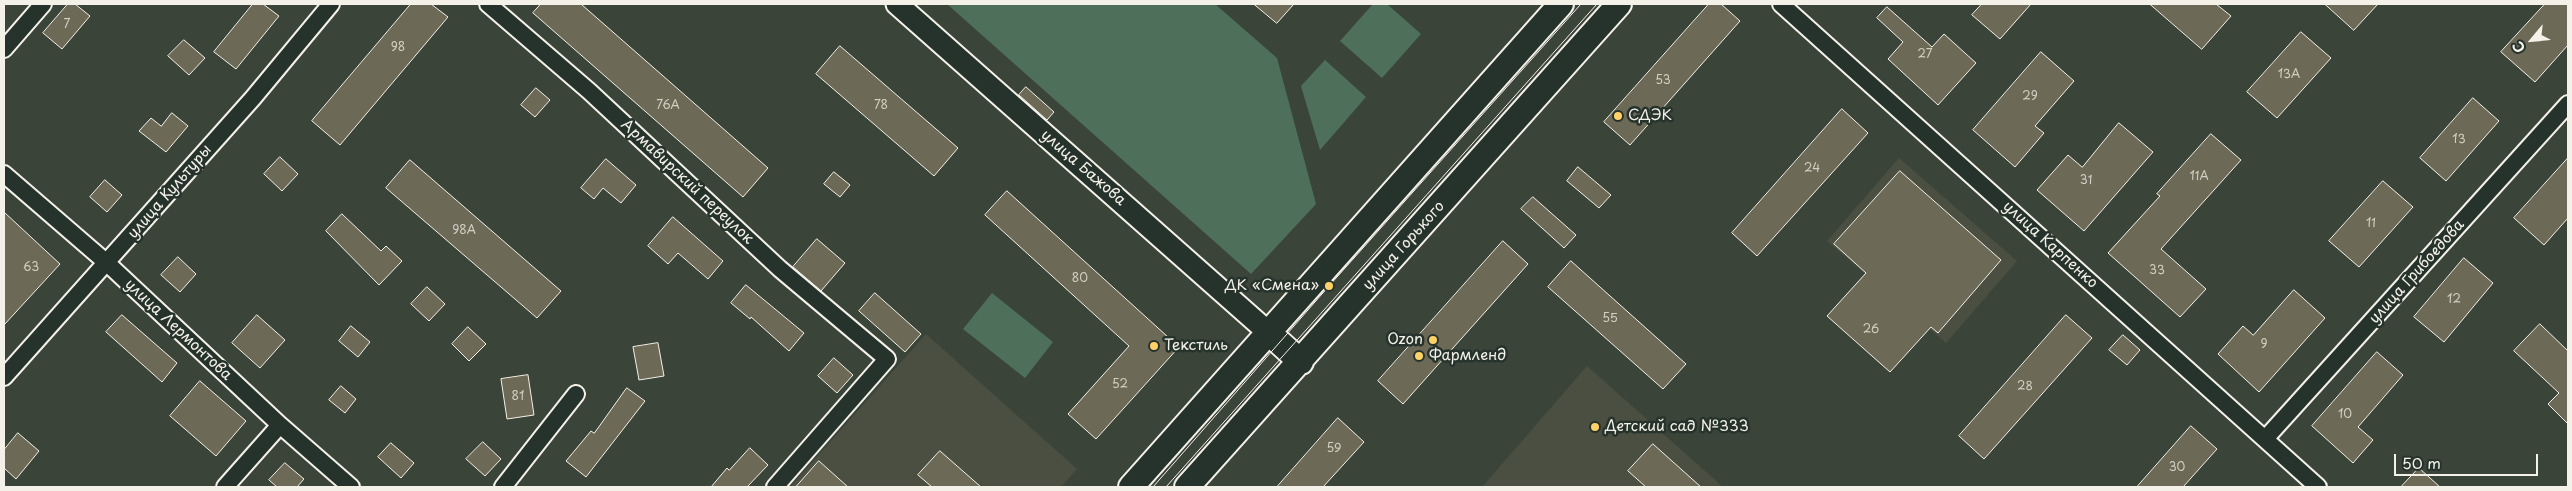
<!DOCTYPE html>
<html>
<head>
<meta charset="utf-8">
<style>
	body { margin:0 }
	#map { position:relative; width:2572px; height:491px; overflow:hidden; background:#3b4439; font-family:"Playpen Sans",sans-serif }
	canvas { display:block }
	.frame { position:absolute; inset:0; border:5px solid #f4f1e8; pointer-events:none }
	.north { position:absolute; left:2507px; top:15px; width:50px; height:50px; -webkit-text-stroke:4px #26332d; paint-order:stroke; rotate:242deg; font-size:14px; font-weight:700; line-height:20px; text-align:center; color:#f4f1e8 }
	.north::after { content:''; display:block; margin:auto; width:18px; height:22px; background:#f4f1e8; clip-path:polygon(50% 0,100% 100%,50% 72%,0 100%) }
	.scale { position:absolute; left:2394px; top:454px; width:144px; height:22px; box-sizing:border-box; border:2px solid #f4f1e8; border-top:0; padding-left:6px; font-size:15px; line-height:18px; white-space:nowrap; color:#f4f1e8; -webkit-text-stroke:4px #26332d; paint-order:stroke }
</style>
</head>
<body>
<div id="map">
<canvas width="2572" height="491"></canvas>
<div class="frame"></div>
<div class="north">С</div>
<div class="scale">50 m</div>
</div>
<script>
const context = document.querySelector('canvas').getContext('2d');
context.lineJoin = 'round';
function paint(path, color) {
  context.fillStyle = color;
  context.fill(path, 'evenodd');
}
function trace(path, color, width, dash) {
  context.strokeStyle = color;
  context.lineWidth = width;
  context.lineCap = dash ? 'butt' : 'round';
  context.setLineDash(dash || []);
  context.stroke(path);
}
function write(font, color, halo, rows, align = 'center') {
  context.font = font + ' "Playpen Sans",sans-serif';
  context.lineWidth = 5;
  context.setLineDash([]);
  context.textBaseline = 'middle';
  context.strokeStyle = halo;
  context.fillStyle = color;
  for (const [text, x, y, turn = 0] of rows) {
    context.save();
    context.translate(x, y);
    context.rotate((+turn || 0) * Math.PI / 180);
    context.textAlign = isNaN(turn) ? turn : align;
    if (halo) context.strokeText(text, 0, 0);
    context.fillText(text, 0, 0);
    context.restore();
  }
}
const built = new Path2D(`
	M1899 158 2017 261 1946 343 1827 241Z
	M926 334 1077 469 1061 487H790Z
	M1587 366 1723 487H1482Z`);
const green = new Path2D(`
	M947 4H1215L1277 58 1316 204 1251 274Z
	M1373 4H1387L1421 34 1382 78 1340 41Z
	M1325 60 1366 97 1320 150 1301 86Z
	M992 293 1053 342 1025 378 963 329Z`);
const building = new Path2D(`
	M68 4H75L90 16 62 49 43 33Z
	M253 4H263L279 16 236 69 214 52Z
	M411 4H431L448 17 340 145 312 121Z
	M541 4H581L768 168 743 197 533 13Z
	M1254 4H1294L1277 23Z
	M1709 4H1721L1740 21 1630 145 1604 122Z
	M1982 4H2031L2000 39 1972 15Z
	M2150 4H2216L2231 16 2202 49Z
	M2325 4H2378L2354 30Z
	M2545 4H2568V45L2535 82 2501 52Z
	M1887 7 1932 47 1944 34 1976 63 1938 105 1888 59 1903 42 1877 18Z
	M2301 32 2331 58 2277 118 2247 92Z
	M184 40 205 58 189 75 168 56Z
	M840 46 958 148 934 176 816 74Z
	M2041 52 2074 81 2035 126 2044 133 2015 167 1973 130Z
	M1026 87 1054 112 1047 120 1019 95Z
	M536 88 550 100 535 117 521 105Z
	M2473 98 2499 121 2446 181 2420 158Z
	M1842 109 1868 133 1757 256 1732 233Z
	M172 113 188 126 166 152 139 131 151 118 161 126Z
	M2119 123 2153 152 2084 231 2037 190 2068 155 2082 167Z
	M2211 134 2241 160 2161 249 2206 289 2180 317 2108 253 2160 196 2157 194Z
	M280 157 298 174 282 191 264 174Z
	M2568 158V218L2544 245 2514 218Z
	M606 159 636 185 621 203 603 188 594 199 581 188Z
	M410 160 561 291 537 318 386 188Z
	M1578 167 1611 195 1599 208 1567 181Z
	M1900 171 2001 260 1938 333 1931 327 1890 372 1827 316 1866 273 1834 244Z
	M834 172 850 185 840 197 824 184Z
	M105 180 122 195 107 212 90 197Z
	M2383 181 2413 207 2359 267 2329 241Z
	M1007 191 1179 347 1096 439 1068 414 1129 346 985 215Z
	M1533 197 1576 235 1564 248 1521 209Z
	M4 212 60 264 4 325Z
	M342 214 381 251 386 246 402 261 379 285 326 231Z
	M673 217 723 261 708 279 678 253 668 264 648 246Z
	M817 239 845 263 821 291 793 267Z
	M1503 241 1528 264 1403 404 1378 381Z
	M178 257 196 274 180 292 161 275Z
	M2464 258 2493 283 2444 342 2414 317Z
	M1571 261 1686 364 1663 389 1548 287Z
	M746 285 804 333 789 351 751 317 750 319 731 303Z
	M427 287 445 304 429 321 411 304Z
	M2294 290 2325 318 2259 392 2218 354 2243 326 2253 335Z
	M875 293 921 334 905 352 859 311Z
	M122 315 177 363 162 382 106 332Z
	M257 315 285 340 260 368 232 343Z
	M2066 315 2092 338 1984 459 1959 436Z
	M2540 324 2568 351V424L2548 404 2559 393 2514 351Z
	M351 326 370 342 358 357 339 341Z
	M468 327 486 344 469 361 452 344Z
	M2123 335 2140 350 2127 365 2109 350Z
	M658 343 664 376 639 380 633 347Z
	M2377 352 2403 375 2358 427 2373 440 2353 463 2312 426Z
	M834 358 853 375 837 393 818 376Z
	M528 375 534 415 507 419 501 379Z
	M200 381 246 421 216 456 170 416Z
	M341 386 356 399 345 413 329 400Z
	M627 388 645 401 586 477 566 461 591 431 594 433Z
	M1338 418 1364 442 1323 487H1277Z
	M2191 426 2217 449 2183 487H2137Z
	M18 433 39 451 16 479 4 468V450Z
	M483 442 501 459 485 476 466 459Z
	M391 443 414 463 401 478 378 457Z
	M1653 444 1701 487H1646L1628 471Z
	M750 448 768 465 747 487H711L727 468 729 470Z
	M940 451 981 487H932L918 475Z
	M819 461 848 487H796Z
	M285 463 304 479 297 487H277L269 480Z
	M2419 468 2440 487H2401Z`);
const minor = new Path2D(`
	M488 4 589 91 780 269 887 359 775 487
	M1781 4 2318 487
	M4 49 43 4
	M4 174 107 263 280 425 351 487
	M4 377 253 98 331 4
	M2265 439 2568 104
	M225 487 280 425
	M503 487 576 394`);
const tertiary = new Path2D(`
	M897 4 1269 333`);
const secondary = new Path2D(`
	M1269 333 1301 362
	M1131 487 1561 4
	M1187 487 1619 4`);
const tram = new Path2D(`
	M1153 487 1329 286 1581 4
	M1166 487 1597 4`);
const markers = [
	[1618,116,5,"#ffd166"],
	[1329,286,5,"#ffd166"],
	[1433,340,5,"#ffd166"],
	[1154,346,5,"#ffd166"],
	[1419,356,5,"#ffd166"],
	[1595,427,5,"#ffd166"]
];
const numberNames = [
	["7",67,25],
	["98",398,48],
	["27",1925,55],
	["13А",2289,75],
	["53",1663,81],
	["29",2030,97],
	["76А",668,106],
	["78",881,106],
	["13",2459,140],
	["24",1812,169],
	["11А",2199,177],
	["31",2086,181],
	["11",2371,224],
	["98А",464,231],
	["63",31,268],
	["33",2157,271],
	["80",1080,279],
	["12",2454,300],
	["55",1610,319],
	["26",1871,330],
	["9",2264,345],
	["52",1120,385],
	["28",2025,387],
	["81",518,397],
	["10",2345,415],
	["59",1334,449],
	["30",2177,468]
];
const poiNames = [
	["СДЭК",1628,116],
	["ДК «Смена»",1319,286,"right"],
	["Ozon",1423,340,"right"],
	["Текстиль",1164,346],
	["Фармленд",1429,356],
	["Детский сад №333",1605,427]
];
const streetNames = [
	["улица Бажова",1083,168,41],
	["Армавирский переулок",687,182,43],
	["улица Культуры",170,192,-49],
	["улица Карпенко",2050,245,42],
	["улица Горького",1404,246,-48],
	["улица Грибоедова",2417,272,-48],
	["улица Лермонтова",178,330,43]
];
paint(built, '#4a4f42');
paint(green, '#4e705a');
paint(building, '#6c6a56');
trace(building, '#f4f1e8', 1);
trace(minor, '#f4f1e8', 20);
trace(tertiary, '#f4f1e8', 25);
trace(secondary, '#f4f1e8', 28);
trace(minor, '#26332d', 16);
trace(tertiary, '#26332d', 21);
trace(secondary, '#26332d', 24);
trace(tram, '#f4f1e8', 1);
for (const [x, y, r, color] of markers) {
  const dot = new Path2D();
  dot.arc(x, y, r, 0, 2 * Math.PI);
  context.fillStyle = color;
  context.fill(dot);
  trace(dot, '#26332d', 2);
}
write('12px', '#d2cfc4', null, numberNames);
write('15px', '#f4f1e8', '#26332d', poiNames, 'left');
write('15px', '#f4f1e8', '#26332d', streetNames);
</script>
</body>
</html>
